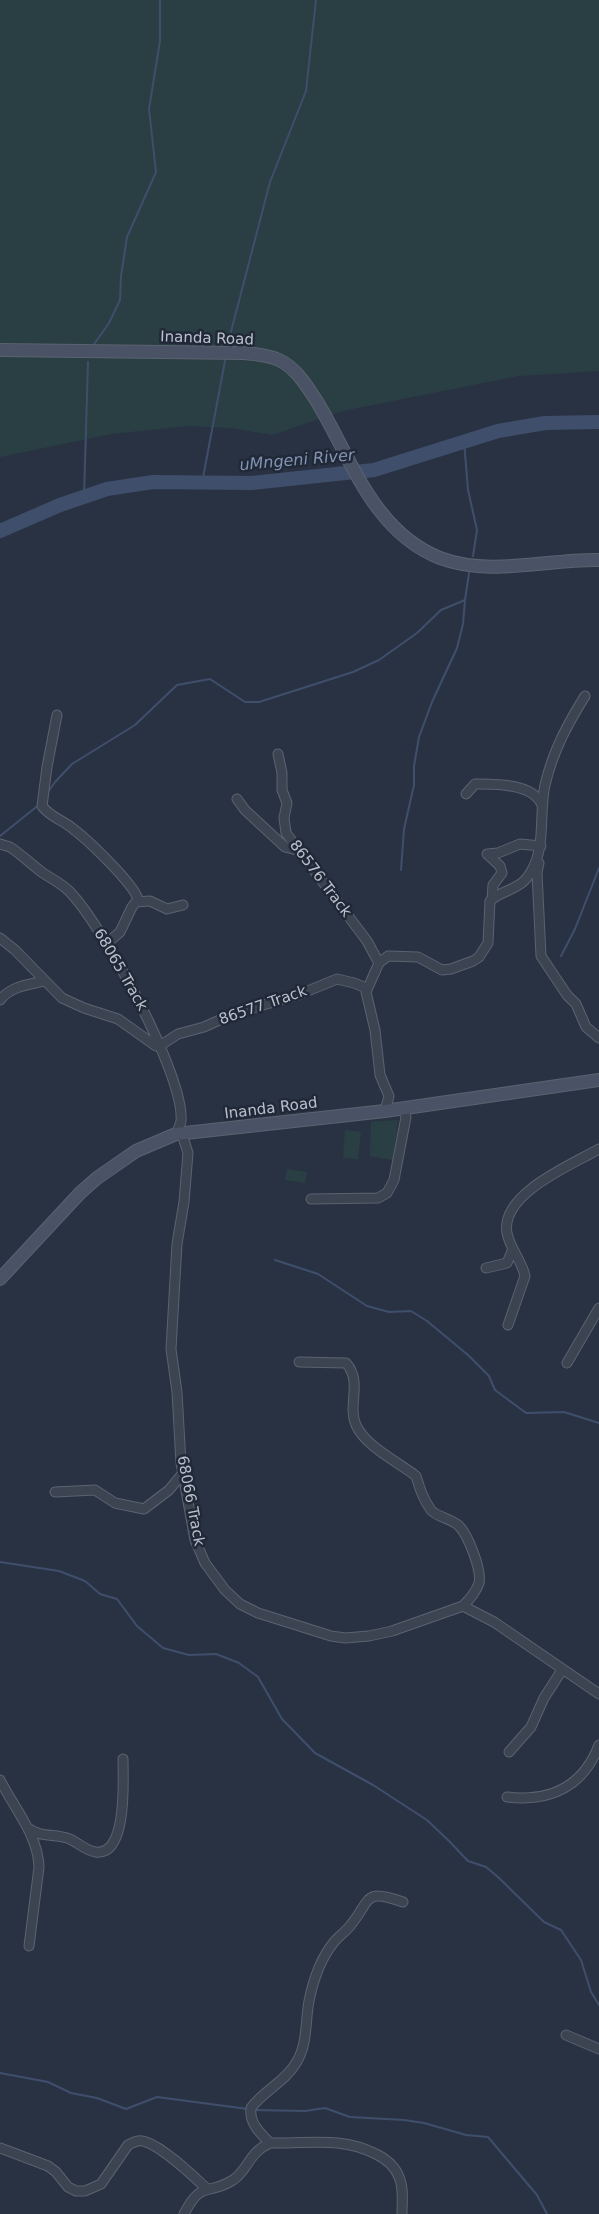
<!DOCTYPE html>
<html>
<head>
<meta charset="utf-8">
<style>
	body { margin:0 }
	canvas { display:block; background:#283243 }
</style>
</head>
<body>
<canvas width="599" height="2214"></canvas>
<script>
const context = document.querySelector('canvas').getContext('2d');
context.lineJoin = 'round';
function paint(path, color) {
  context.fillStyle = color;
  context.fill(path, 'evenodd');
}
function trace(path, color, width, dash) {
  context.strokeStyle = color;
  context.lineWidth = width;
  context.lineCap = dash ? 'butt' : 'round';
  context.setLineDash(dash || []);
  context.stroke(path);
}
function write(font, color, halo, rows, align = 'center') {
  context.font = font + ' "DejaVu Sans",sans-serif';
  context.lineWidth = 5;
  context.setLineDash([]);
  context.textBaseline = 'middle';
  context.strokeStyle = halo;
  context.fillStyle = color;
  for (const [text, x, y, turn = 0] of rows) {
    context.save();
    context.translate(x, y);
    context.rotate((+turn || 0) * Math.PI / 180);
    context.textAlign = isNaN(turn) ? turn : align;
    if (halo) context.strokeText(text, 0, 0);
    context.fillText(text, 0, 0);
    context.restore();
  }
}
const green = new Path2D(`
	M0 0H599V371L518 376 342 411 272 435 232 428 187 426 111 434 0 457Z
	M398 1120 393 1160 370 1156 371 1122Z
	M345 1130 361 1132 358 1159 343 1158Z
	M287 1169 307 1172 305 1183 285 1180Z`);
const stream = new Path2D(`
	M92 347 109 323 120 300 121 276 127 237 156 172 149 109 160 41V0
	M227 347 270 182 306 91 316 0
	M464 441 468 490 477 530 473 556
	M202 483 225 361
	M84 497 88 362
	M48 792 55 782 72 764 135 725 177 685 210 679 245 702H259L353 672 379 660 417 633 441 610 465 600
	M0 836 40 804
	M401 870 404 829 414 785V766L419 737 432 702 457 648 463 624 465 600 469 573
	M561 956 575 929 599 868
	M275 1260 318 1274 367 1306 389 1312 411 1311 427 1321 468 1355 489 1376 495 1390 526 1413 564 1412 599 1423
	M0 1562 59 1571 85 1581 100 1594 117 1599 137 1626 163 1648 189 1655 216 1654 239 1663 258 1677 282 1719 315 1753 373 1785 427 1820 449 1841 468 1861 486 1867 498 1877 544 1922 561 1930 581 1960 591 1992 599 2005
	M0 2073 48 2082 71 2093 97 2098 126 2109 157 2097 248 2109
	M253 2110 305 2111 325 2108 350 2117 404 2120 424 2123 466 2135 488 2137 537 2195 547 2214`);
const river = new Path2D(`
	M0 531 60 505 107 489 153 482 252 483 374 470 498 431 545 423 599 422`);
const street = new Path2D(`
	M57 715 47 767 42 806C49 816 62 820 72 828 87 839 133 883 138 899L132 907 120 932 106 944
	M278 754 282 773V790L287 803 284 818 286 833 367 941 379 963
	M466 794 475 784C495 784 533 783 542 805
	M237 799 245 810 285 847 300 851
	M0 844 10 847C22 855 32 865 43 873 52 879 62 884 69 891 102 924 185 1076 181 1121 180 1126 178 1130 176 1134
	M539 863 537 873 541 956 567 995 576 1004 586 1027 599 1038
	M492 899 493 885 502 873 500 866 487 854 498 853 520 844 541 846
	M136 902 150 901 167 909 183 905
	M0 938 15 950 62 998 84 1008 118 1019 156 1046 161 1045 178 1034 204 1027 235 1013 298 995 337 979 354 983 366 988
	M0 1000C11 986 28 985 44 981
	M385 1111 389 1096 380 1075 375 1030 366 992 379 963 388 956 418 957 442 970 451 969 473 961 479 957 488 943 490 901C500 891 517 890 526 879 548 852 538 817 545 785 553 751 567 725 585 696
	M182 1134 188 1153 184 1202 177 1244 171 1349 177 1392 181 1463 195 1540 205 1563 225 1590 240 1604 258 1613 331 1636 345 1638 369 1636 392 1631 463 1606 494 1622 599 1694
	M311 1199 378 1198 387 1193 394 1180 406 1117 403 1108
	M486 1268 507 1263 512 1251
	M508 1325 525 1276C522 1261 510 1249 507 1233 500 1194 571 1165 599 1149
	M299 1362 346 1363C363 1382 347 1405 356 1425 365 1446 398 1462 416 1476 420 1489 423 1499 431 1510 438 1518 451 1518 459 1526 468 1535 482 1570 479 1583 476 1592 470 1599 463 1606
	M567 1363 599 1308
	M55 1492 95 1490 115 1503 144 1509 169 1490 183 1473
	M509 1752 531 1727 544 1698 562 1670
	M0 1780C14 1808 38 1835 39 1867L29 1946
	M507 1797C550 1802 583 1787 599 1745
	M28 1828C39 1837 53 1834 67 1838 77 1841 85 1851 96 1852 128 1856 123 1778 123 1759
	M566 2035 599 2049
	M270 2143C260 2133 249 2123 251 2108 263 2091 285 2082 296 2063 308 2044 305 2022 309 2001 313 1981 321 1958 334 1942 339 1936 345 1932 350 1926 372 1899 363 1888 403 1902
	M0 2148 48 2166 56 2172 68 2187 76 2191H85L101 2184 128 2145C134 2142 139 2139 146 2142 164 2148 192 2175 206 2188
	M184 2214C202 2179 208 2196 233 2180 249 2169 248 2153 270 2143 308 2144 341 2136 376 2154 386 2159 395 2166 399 2177 404 2188 402 2202 402 2214`);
const secondary = new Path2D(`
	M0 350 243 353C255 354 268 355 279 360 296 368 306 385 316 400 351 457 372 531 440 558 490 577 547 559 599 560
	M0 1279 80 1193 97 1178 136 1151 176 1134 385 1111 599 1080`);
const streetNames = [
	["Inanda Road",207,339,2],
	["86576 Track",320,879,53],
	["68065 Track",120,970,60],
	["86577 Track",263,1006,-19],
	["Inanda Road",271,1109,-7],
	["68066 Track",190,1501,79]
];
const waterNames = [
	["uMngeni River",297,461,-5]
];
paint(green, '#2a3f44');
trace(stream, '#3f4e6b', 2);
trace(river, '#3f4e6b', 14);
trace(street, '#5b6270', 11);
trace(secondary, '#5b6270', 14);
trace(street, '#3c4452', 9);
trace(secondary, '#4a5365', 12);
write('15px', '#bac0cc', '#212938', streetNames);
write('italic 16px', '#8294b2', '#212938', waterNames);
</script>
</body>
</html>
